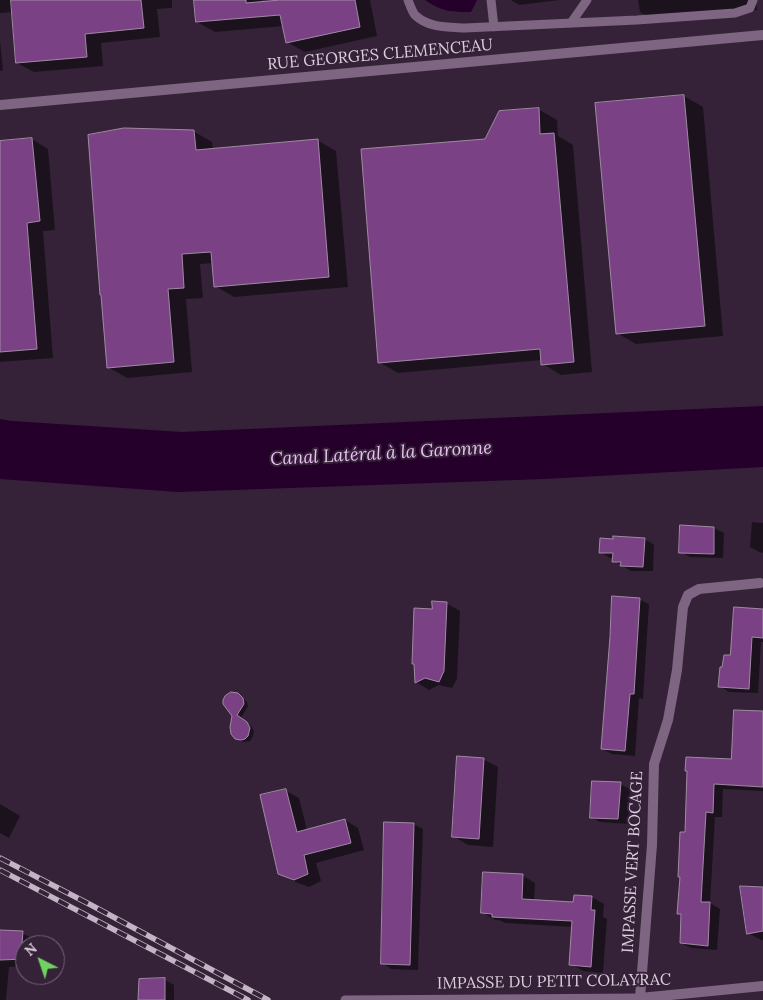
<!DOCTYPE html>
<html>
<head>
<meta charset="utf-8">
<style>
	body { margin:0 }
	#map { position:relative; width:763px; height:1000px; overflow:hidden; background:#352238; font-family:Lora,serif }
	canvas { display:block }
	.north { position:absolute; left:15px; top:935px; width:50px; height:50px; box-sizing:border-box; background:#352238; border:1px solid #77677a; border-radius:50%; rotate:319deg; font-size:14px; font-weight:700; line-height:20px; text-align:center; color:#dbcedd }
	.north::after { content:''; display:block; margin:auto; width:18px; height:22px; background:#6ed360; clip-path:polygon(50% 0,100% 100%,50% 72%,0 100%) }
</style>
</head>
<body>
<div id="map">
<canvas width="763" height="1000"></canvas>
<div class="north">N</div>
</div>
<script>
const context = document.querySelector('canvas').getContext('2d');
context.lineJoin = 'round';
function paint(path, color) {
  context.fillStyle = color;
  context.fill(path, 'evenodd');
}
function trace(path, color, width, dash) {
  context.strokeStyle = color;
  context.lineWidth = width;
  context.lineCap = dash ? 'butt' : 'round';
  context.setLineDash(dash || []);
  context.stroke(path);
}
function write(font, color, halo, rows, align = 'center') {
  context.font = font + ' Lora,serif';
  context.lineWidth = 4;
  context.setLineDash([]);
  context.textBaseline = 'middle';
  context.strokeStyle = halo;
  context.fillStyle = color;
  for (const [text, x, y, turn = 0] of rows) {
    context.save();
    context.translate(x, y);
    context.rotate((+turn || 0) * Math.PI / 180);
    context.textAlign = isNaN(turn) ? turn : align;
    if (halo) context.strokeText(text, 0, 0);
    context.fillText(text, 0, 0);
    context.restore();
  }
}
const water = new Path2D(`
	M425 0H477L471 12C450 12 443 12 425 0Z
	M763 406V467L544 479 178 492 0 479V419L12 421 182 432Z`);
const shadow = new Path2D(`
	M0 0H172V8L157 9 160 37 101 43 103 66 34 72 17 63 13 12 0 13Z
	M195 0H262V3L279 1 278 0H370L377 36 305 52 287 42 284 26 215 32 197 22Z
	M511 0H560L519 5Z
	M638 0H756L757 10 659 23 640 12Z
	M0 40 3 70 0 71Z
	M684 96 703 107 723 336 636 344 617 333Z
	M538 109 557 120 558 136 573 145 592 372 561 375 543 364 542 360 398 373 379 362 486 140Z
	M193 131 212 142 213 149 317 140 336 151 348 287 234 297 215 286 214 263 200 264 203 298 186 299 192 372 127 378 108 367Z
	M32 139 48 149 55 230 43 231 53 358 0 362V142Z
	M752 522 763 523V553L759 552 750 547Z
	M682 527 714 528 724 533 723 558 690 557 681 552Z
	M645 539 654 545 653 571H631L614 561V558H610L600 552Z
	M639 599 649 604 643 699 639 698 635 756 612 754 602 749Z
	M446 603 460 611 457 679 452 688 439 685 429 690 416 682 433 610Z
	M763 610V642H761L758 693 729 692 720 686 731 657Z
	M241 696 247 702 248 706 241 718 251 726 254 731 253 736 250 741 244 742 234 737 232 734Z
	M763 713V791L723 789 722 817H715L710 903 720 909 717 950 691 948 681 943 682 915 679 913 686 833 688 771 732 760Z
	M483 759 498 767 493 847 468 845 453 836Z
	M620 784 630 789 628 824 600 822 591 817Z
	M286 791 299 798 307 830 345 820 358 828 364 850 316 863 321 881 309 887 293 881 279 873Z
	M0 804 20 816 9 838 0 833Z
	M414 824 423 829 418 970 391 969 382 963Z
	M485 874 523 876 535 883 534 901 575 903V896L592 897 604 904 603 917 607 919 603 973 583 971 571 964 573 927 505 923 499 920H495L483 913Z
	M763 888V940H761L748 933Z
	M0 931 22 933 35 940V945H25V966L9 967 6 1000H0Z
	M164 979 174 985V1000H139Z`);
const building = new Path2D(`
	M11 0H141L144 28 85 34 87 57 16 63Z
	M194 0H246V3L280 0H355L360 27 286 43 280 15 196 22Z
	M684 95 705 326 616 334 595 103Z
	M539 108 540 134 554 133 574 362 541 365 540 349 378 363 361 149 485 139 499 111Z
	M124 128 194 130 196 150 318 139 329 277 214 287 211 252 182 254 184 288 168 289 174 362 107 368 101 295H100L88 135Z
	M32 138 40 221 27 223 37 349 0 352V141Z
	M680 525 714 527V554L679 553Z
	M613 536 645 538 643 567 620 566 621 562H612L613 553H599L600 538 613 539Z
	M612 596 640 598 634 694H630L625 751 601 749 610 637Z
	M432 601 447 602 444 671 439 682 425 678 415 683 414 664H412L414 608 432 609Z
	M734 607 763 609V638L752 637 749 689 718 687 720 667H722L724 655H730Z
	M231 692 238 693 243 698 244 704 237 715 247 722 250 728 248 736 245 739 241 740 235 739 231 734 230 727 232 716 223 704V700L225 696Z
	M734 710 763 711V787L714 784 713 813 706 812 701 902H710L708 946 680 943 681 914H677L680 877H678L680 832H685L687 771H685L686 757 731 759Z
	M457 756 484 758 479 839 452 837Z
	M592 781 621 782 618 819 590 818Z
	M286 789 297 832 345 819 351 843 304 855 308 874 294 880 278 874 260 795Z
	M384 822 414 823 410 965 381 964Z
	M483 872 523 874 522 899 573 902 574 895 592 896 591 910H595L591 967 569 965 572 921 492 917V914L481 913Z
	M740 886 763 887V931L747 934Z
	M0 930 23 931 22 944H25V959L0 960Z
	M165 978V1000H138L139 979Z`);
const service = new Path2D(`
	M408 0C410 5 412 11 415 15 428 28 448 27 465 28L637 20 735 13 750 8 753 0
	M491 0 494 27
	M571 23 587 0
	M345 1000 640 998`);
const minor = new Path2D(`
	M0 105 763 35
	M760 583 699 589 688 595 683 607 677 670 668 720 654 764 652 845 640 998 763 986`);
const rail = new Path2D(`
	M0 858 91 905 268 1000
	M0 870 248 1000`);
const streetNames = [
	["RUE GEORGES CLEMENCEAU",380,55,-5],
	["IMPASSE VERT BOCAGE",633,862,-87],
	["IMPASSE DU PETIT COLAYRAC",554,982,-1]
];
const waterNames = [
	["Canal Latéral à la Garonne",381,454,-3]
];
paint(water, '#24002b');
paint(shadow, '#0007');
paint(building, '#7a4284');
trace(building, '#a089a4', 1);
trace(service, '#7e6582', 9);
trace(minor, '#7e6582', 10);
trace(rail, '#c2b4c4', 5.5);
trace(rail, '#352238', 4, [11]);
write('16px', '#dbcedd', '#352238', streetNames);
write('italic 18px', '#ecbef5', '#352238', waterNames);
</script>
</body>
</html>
